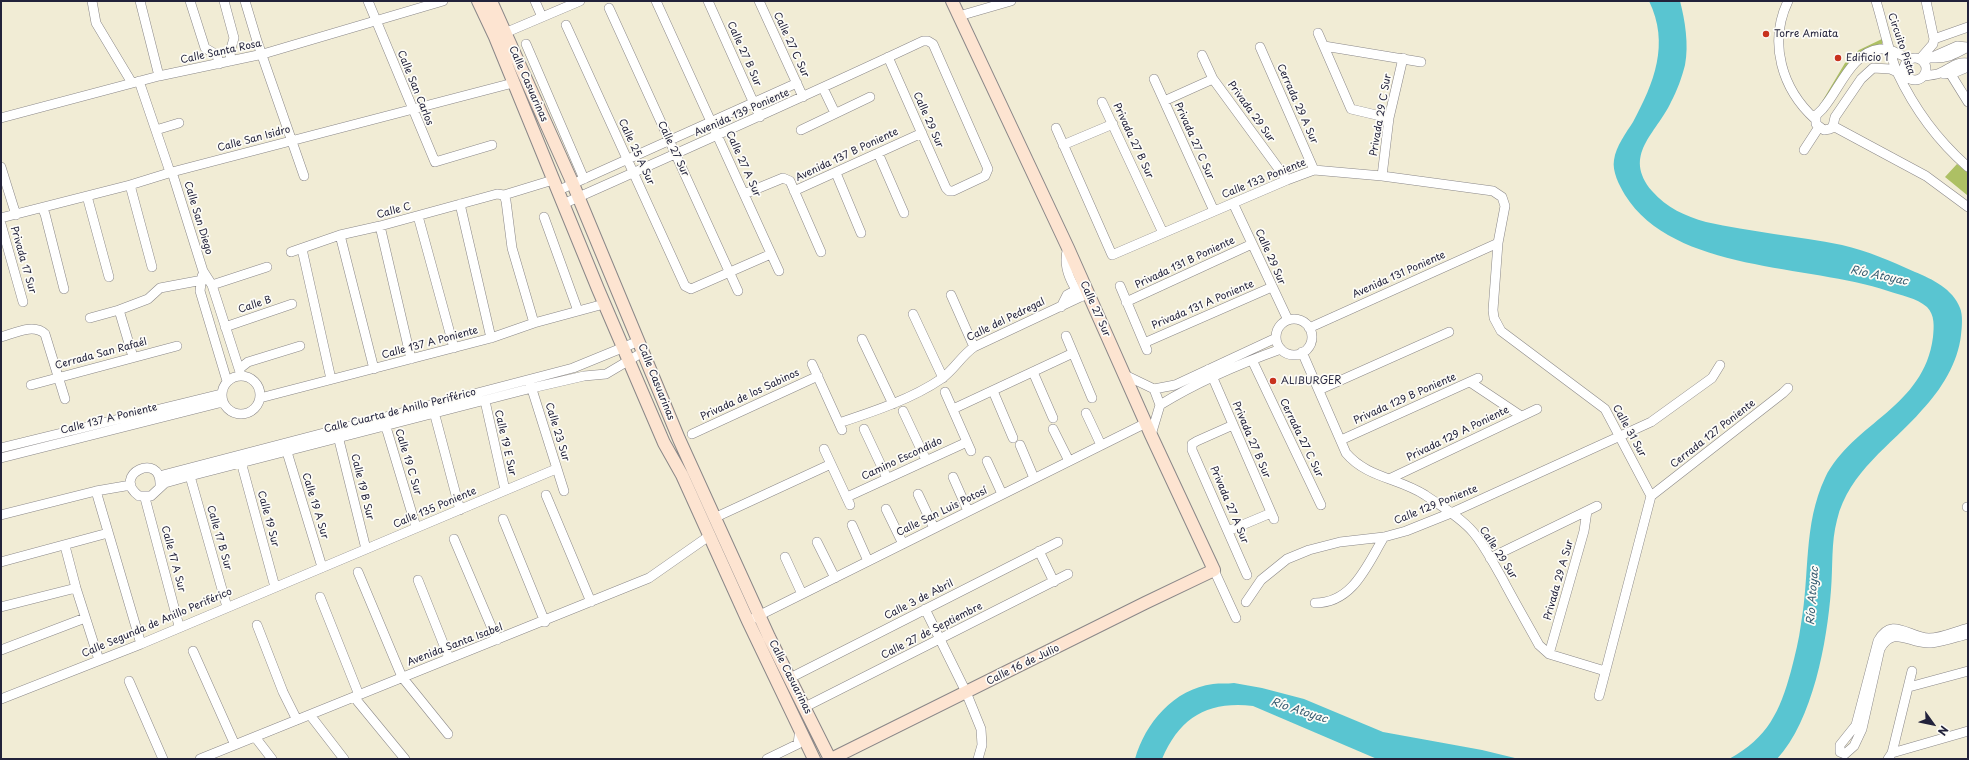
<!DOCTYPE html>
<html>
<head>
<meta charset="utf-8">
<style>
	body { margin:0 }
	#map { position:relative; width:1969px; height:760px; overflow:hidden; background:#f1ecd5; font-family:"Playpen Sans",sans-serif }
	canvas { display:block }
	.frame { position:absolute; inset:0; border:2px solid #22223b; pointer-events:none }
	.north { position:absolute; left:1913px; top:704px; width:40px; height:40px; -webkit-text-stroke:3px #fdfcf7; paint-order:stroke; rotate:123deg; font-size:11px; font-weight:700; line-height:16px; text-align:center; color:#22223b }
	.north::after { content:''; display:block; margin:auto; width:14px; height:18px; background:#22223b; clip-path:polygon(50% 0,100% 100%,50% 72%,0 100%) }
</style>
</head>
<body>
<div id="map">
<canvas width="1969" height="760"></canvas>
<div class="frame"></div>
<div class="north">N</div>
</div>
<script>
const context = document.querySelector('canvas').getContext('2d');
context.lineJoin = 'round';
function paint(path, color) {
  context.fillStyle = color;
  context.fill(path, 'evenodd');
}
function trace(path, color, width, dash) {
  context.strokeStyle = color;
  context.lineWidth = width;
  context.lineCap = dash ? 'butt' : 'round';
  context.setLineDash(dash || []);
  context.stroke(path);
}
function write(font, color, halo, rows, align = 'center') {
  context.font = font + ' "Playpen Sans",sans-serif';
  context.lineWidth = 3.5;
  context.setLineDash([]);
  context.textBaseline = 'middle';
  context.strokeStyle = halo;
  context.fillStyle = color;
  for (const [text, x, y, turn = 0] of rows) {
    context.save();
    context.translate(x, y);
    context.rotate((+turn || 0) * Math.PI / 180);
    context.textAlign = isNaN(turn) ? turn : align;
    if (halo) context.strokeText(text, 0, 0);
    context.fillText(text, 0, 0);
    context.restore();
  }
}
const green = new Path2D(`
	M1882 39V46L1860 57 1824 107 1820 105 1845 63 1859 50Z
	M1957 164 1968 173 1967 195 1945 177Z`);
const water = new Path2D(`
	M1649 1H1680C1685 20 1689 45 1685 65 1682 77 1677 91 1671 102 1656 134 1622 155 1652 191 1667 208 1685 216 1706 222 1751 232 1797 236 1842 245 1868 251 1891 261 1915 272 1932 279 1953 289 1960 308 1963 315 1962 327 1961 335 1958 363 1941 390 1922 410 1891 446 1849 471 1837 520 1831 542 1833 567 1831 590 1827 642 1813 720 1777 759H1729C1768 738 1780 711 1791 671 1795 655 1799 640 1801 624 1810 574 1803 525 1825 478 1853 422 1924 408 1933 337 1934 327 1935 315 1927 307 1917 298 1900 295 1888 291 1809 264 1674 273 1625 195 1619 185 1612 171 1614 160 1616 146 1626 133 1633 122 1654 83 1670 44 1649 1Z
	M1234 683 1262 688 1304 699 1383 732 1482 750 1519 759H1377L1253 706C1208 701 1180 717 1162 759H1135C1145 723 1174 689 1213 684 1220 683 1227 684 1234 683Z`);
const street = new Path2D(`
	M92 1 96 23 132 83
	M140 1 159 76
	M190 1 205 48 217 55 219 64
	M224 1 234 38 230 52 231 61
	M245 1 257 41 304 176
	M368 1 435 162 492 145
	M535 1 542 17
	M656 1 779 271
	M708 1 760 117
	M759 1 803 97
	M1788 1C1768 43 1782 89 1815 119
	M1876 1C1883 24 1888 49 1897 72 1914 108 1938 141 1968 167
	M609 8 738 291
	M959 16 1011 1
	M566 25 685 286 691 289 771 254
	M1318 33 1351 109 1389 118
	M500 35 580 1
	M1934 39 1968 27
	M526 44 584 179
	M1324 46 1421 62
	M1260 47 1314 170
	M1202 55 1213 79 1287 180
	M1904 69a11 11 0 1 1 22 0a11 11 0 1 1-22 0Z
	M1932 58C1947 59 1955 54 1968 47
	M1920 59 1933 44 1934 39 1926 1
	M1923 61 1957 46 1967 47
	M1950 73 1968 102
	M1944 74 1956 72 1968 67
	M1906 76 1890 69 1873 68 1861 79 1835 117 1833 126 1830 129 1824 130 1816 124V116C1818 112 1822 111 1824 107 1840 88 1852 52 1880 49 1891 48 1900 55 1909 59
	M1924 76C1929 75 1936 75 1940 73 1950 69 1956 61 1968 63
	M1154 79 1214 211
	M139 81 170 172
	M823 88 835 113
	M1164 101 1213 79
	M1102 102 1163 233
	M1 118 159 76 263 54 443 1
	M1833 126 1926 176 1968 207
	M1056 128 1112 255 1287 180 1314 170 1382 176 1493 191 1502 197 1505 206 1498 243 1493 310 1494 318 1501 331 1605 409 1651 496 1599 696
	M156 130 179 123
	M801 130 870 97
	M1063 145 1113 124
	M1804 150 1819 127
	M878 153 904 213
	M1 167 16 215
	M172 172 203 271 212 285 241 375
	M836 173 861 233
	M1382 176 1389 118 1403 58
	M130 185 152 267
	M557 191 797 83
	M794 191 922 133
	M744 194 783 178 790 181 821 252
	M504 195 506 201 512 248 534 323
	M87 196 109 277
	M1233 203 1288 320
	M460 204 491 338
	M563 204C684 150 804 97 923 41H928L933 44 988 169 985 176 953 191H949L946 188 888 57
	M42 208 45 214 64 289
	M418 216 454 348
	M544 217 578 311
	M1 218 130 185 172 172 513 83
	M1 224 23 302
	M380 226 411 359
	M340 235 374 369
	M1068 248C1062 265 1070 282 1081 297
	M302 249 331 379
	M291 252 340 235 380 226 497 194 504 195 553 180
	M202 276 200 291 227 381
	M212 285 267 267
	M1120 286 1147 350
	M951 295 974 347
	M1126 302 1252 244
	M1061 307 1067 295 1080 288
	M119 310 133 357
	M913 314 943 378
	M90 318 119 310 148 299 160 288 208 279
	M1276 337a18 18 0 1 1 36 0a18 18 0 1 1-36 0Z
	M225 327 292 304
	M1309 328 1498 243
	M1066 336 1092 398
	M1 337C15 333 34 323 45 334L65 399
	M862 339 893 404
	M1144 343 1272 287
	M1302 352 1346 453C1367 478 1399 478 1425 495 1441 506 1460 517 1473 532 1485 546 1493 563 1502 578 1514 601 1527 623 1539 645L1549 654 1605 671
	M1252 360 1321 505
	M812 364 842 430
	M239 369 248 362 300 346
	M1209 369 1274 519
	M1033 372 1053 418
	M1125 375 1154 389 1160 405 1151 435
	M222 395a19 19 0 1 1 38 0a19 19 0 1 1-38 0Z
	M1470 382 1521 416
	M530 383 564 491
	M31 385 177 346
	M1154 389 1175 385 1276 338
	M1319 390 1449 332
	M993 391 1013 438
	M945 392 971 451
	M260 398 491 338 534 323 604 304
	M485 401 505 490
	M1160 405C1197 382 1239 364 1281 349
	M433 408 460 510
	M953 409 1073 353
	M903 411 926 460
	M1086 413 1101 445
	M839 423C872 412 912 399 941 379 954 370 961 356 974 347L1089 293
	M1233 425 1197 441 1192 444V450L1247 575
	M386 427 416 527
	M864 429 887 478
	M1053 429 1069 461
	M337 432 366 549
	M692 434 818 376
	M1341 440 1478 378
	M1020 445 1034 478
	M1 448 221 394
	M824 449 850 505
	M287 452 322 567
	M1 458 223 402
	M240 458 275 587
	M987 461 1002 494
	M159 476 573 368 639 341
	M190 476 227 607
	M953 477 968 511
	M1389 479 1537 409
	M160 486C162 450 110 475 139 496H151L165 483 190 476 532 388 584 376 606 374 643 352
	M96 491 141 644
	M918 494 934 528
	M546 495 591 602
	M1651 496 1783 393 1788 388
	M847 497 967 442
	M145 498 179 626
	M1967 507H1968
	M886 509 903 544
	M1 515 96 491 131 485
	M714 518 831 464
	M503 519 545 622
	M852 525 868 561
	M1228 531 1271 513
	M454 539 497 640
	M817 542 835 578
	M65 546 76 588 99 660
	M1039 551 1054 582
	M785 557 802 594
	M1490 558 1597 506
	M1 562 108 533
	M1214 570 1236 618
	M358 572 402 677 448 734
	M418 580 449 658
	M320 597 359 695
	M1246 602 1261 580 1287 559 1309 550 1340 542 1384 537 1406 531 1451 513 1651 422 1712 378 1720 365
	M1315 603C1353 603 1367 565 1384 537
	M1 607 76 588
	M925 609 966 692 981 729 982 745 978 759
	M748 621 1146 423
	M257 625 283 692 297 720
	M1968 628C1956 631 1942 638 1929 638 1909 638 1892 615 1878 641L1856 725 1840 745V752L1845 754 1854 746 1862 729 1880 649C1894 624 1910 645 1931 643 1943 642 1956 637 1968 634
	M1 650 85 618
	M193 651 235 745
	M1549 654 1584 531 1587 511
	M790 678 1058 542
	M129 681 163 759
	M1909 687 1968 671
	M354 697 405 759
	M1 699 141 644 556 469
	M805 707 1068 574
	M310 715 344 759
	M255 737 272 759
	M1892 753 1968 731
	M200 759 639 582 649 578 709 536
	M767 759 798 744 800 728
	M1888 759 1892 753 1912 671`);
const secondary = new Path2D(`
	M478 1 495 37 598 289 664 443 682 475 748 621 814 759
	M491 1 573 184 679 439 769 637 830 759
	M831 759 1145 603 1214 570 1151 435 1068 248 952 1`);
const markers = [
	[1766,34,4,"#c8321e"],
	[1838,58,4,"#c8321e"],
	[1273,381,4,"#c8321e"]
];
const poiNames = [
	["Torre Amiata",1774,34],
	["Edificio 1",1846,58],
	["ALIBURGER",1281,381]
];
const streetNames = [
	["Circuito Pista",1901,44,71],
	["Calle 27 C Sur",791,45,65],
	["Calle Santa Rosa",221,52,-12],
	["Calle 27 B Sur",744,54,66],
	["Calle Casuarinas",528,84,66],
	["Calle San Carlos",415,88,68],
	["Cerrada 29 A Sur",1297,104,66],
	["Privada 29 Sur",1251,112,54],
	["Avenida 139 Poniente",742,113,-24],
	["Privada 29 C Sur",1381,115,-80],
	["Calle 29 Sur",928,120,66],
	["Calle San Isidro",254,139,-15],
	["Privada 27 B Sur",1133,141,65],
	["Privada 27 C Sur",1194,141,66],
	["Calle 27 Sur",673,149,65],
	["Calle 25 A Sur",636,152,65],
	["Avenida 137 B Poniente",847,155,-25],
	["Calle 27 A Sur",743,164,66],
	["Calle 133 Poniente",1264,179,-22],
	["Calle C",394,211,-15],
	["Calle San Diego",198,218,73],
	["Calle 29 Sur",1270,257,66],
	["Privada 17 Sur",23,260,74],
	["Privada 131 B Poniente",1185,263,-25],
	["Avenida 131 Poniente",1399,275,-24],
	["Calle B",255,305,-18],
	["Privada 131 A Poniente",1203,305,-23],
	["Calle 27 Sur",1095,309,66],
	["Calle del Pedregal",1006,320,-26],
	["Calle 137 A Poniente",430,343,-15],
	["Cerrada San Rafaél",101,354,-15],
	["Calle Casuarinas",656,382,68],
	["Privada de los Sabinos",750,395,-25],
	["Privada 129 B Poniente",1405,399,-24],
	["Calle Cuarta de Anillo Periférico",400,411,-14],
	["Calle 137 A Poniente",109,419,-14],
	["Calle 31 Sur",1629,431,61],
	["Calle 23 Sur",557,432,73],
	["Privada 129 A Poniente",1458,434,-26],
	["Cerrada 127 Poniente",1713,434,-38],
	["Cerrada 27 C Sur",1301,438,64],
	["Privada 27 B Sur",1251,440,67],
	["Calle 19 E Sur",505,443,77],
	["Camino Escondido",902,459,-25],
	["Calle 19 C Sur",408,462,73],
	["Calle 19 B Sur",362,487,76],
	["Privada 27 A Sur",1229,505,67],
	["Calle 129 Poniente",1436,505,-22],
	["Calle 19 A Sur",315,506,73],
	["Calle 135 Poniente",435,508,-23],
	["Calle San Luis Potosí",942,512,-26],
	["Calle 19 Sur",268,519,75],
	["Calle 17 B Sur",219,538,74],
	["Calle 29 Sur",1498,553,57],
	["Calle 17 A Sur",173,559,75],
	["Privada 29 A Sur",1559,580,-74],
	["Calle 3 de Abril",919,600,-27],
	["Calle Segunda de Anillo Periférico",157,623,-23],
	["Calle 27 de Septiembre",932,631,-27],
	["Avenida Santa Isabel",455,645,-21],
	["Calle 16 de Julio",1023,665,-26],
	["Calle Casuarinas",790,677,63]
];
const waterNames = [
	["Río Atoyac",1879,276,12],
	["Río Atoyac",1813,596,-86],
	["Río Atoyac",1299,711,18]
];
paint(green, '#adc064');
paint(water, '#59c5d1');
trace(street, '#8a8788', 10);
trace(secondary, '#8a8788', 14);
trace(street, '#fff', 9);
trace(secondary, '#fde4d1', 12);
for (const [x, y, r, color] of markers) {
  const dot = new Path2D();
  dot.arc(x, y, r, 0, 2 * Math.PI);
  context.fillStyle = color;
  context.fill(dot);
  trace(dot, '#fdfcf7', 1.5);
}
write('10px', '#22223b', '#fdfcf7', poiNames, 'left');
write('10px', '#22223b', '#fdfcf7', streetNames);
write('italic 11px', '#355b70', '#fdfcf7', waterNames);
</script>
</body>
</html>
